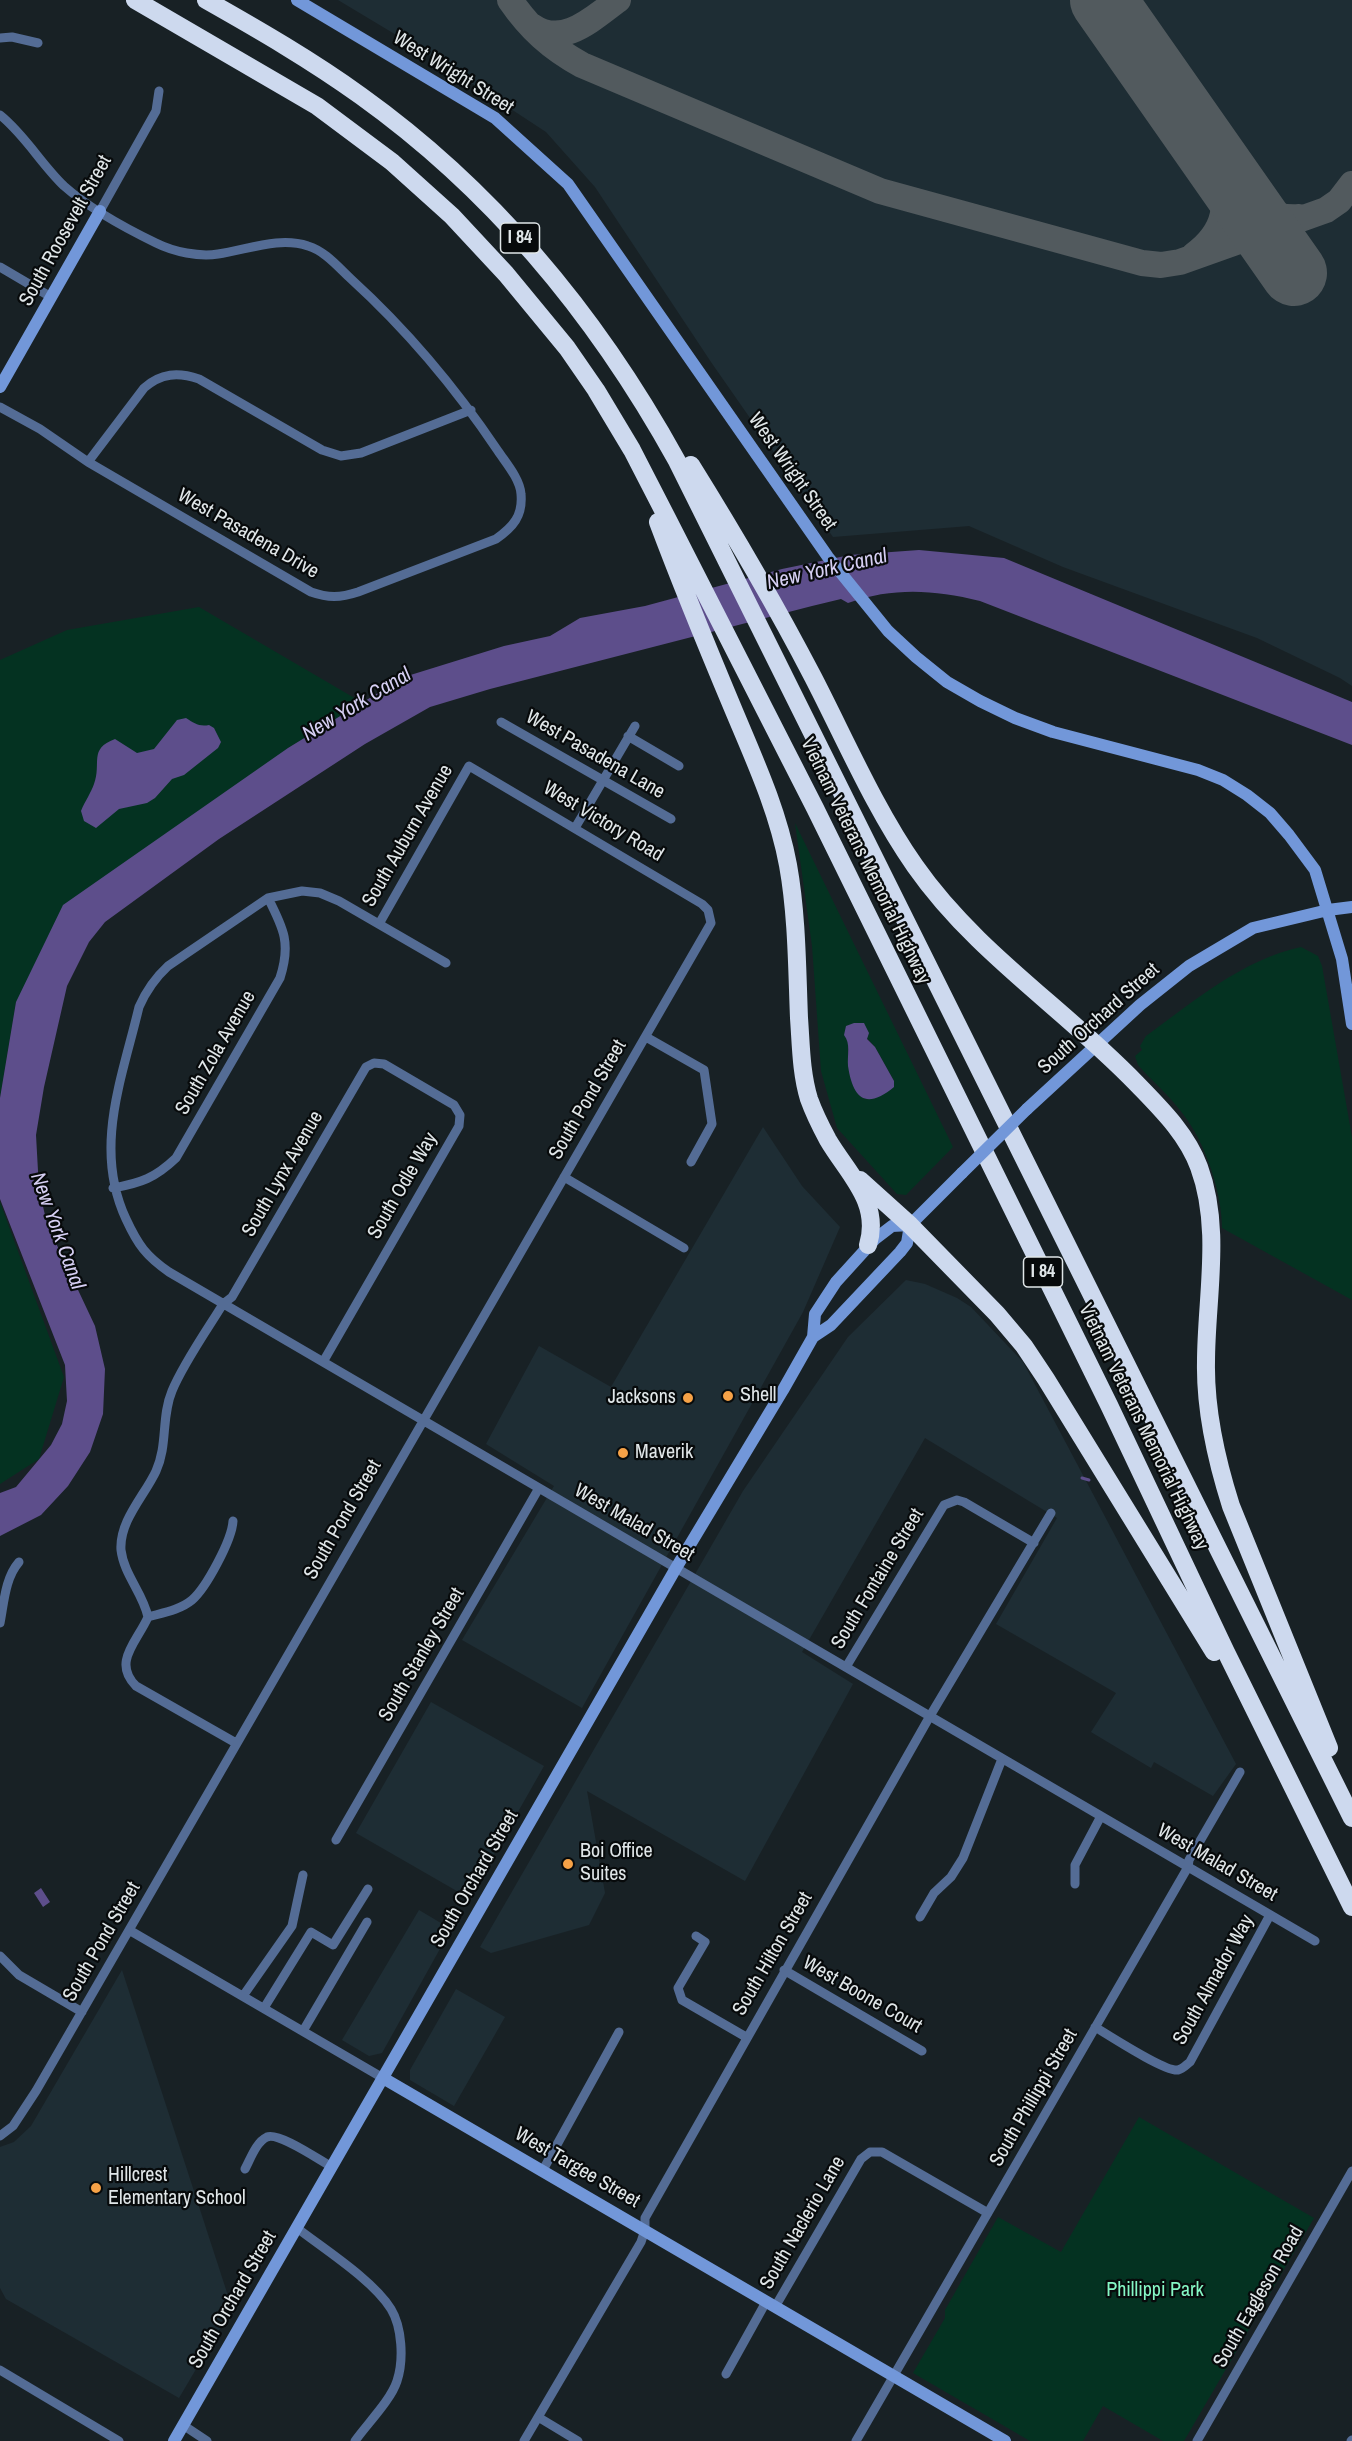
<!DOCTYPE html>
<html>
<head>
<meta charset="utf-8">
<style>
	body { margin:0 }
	canvas { display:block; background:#182125 }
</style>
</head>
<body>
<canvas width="1352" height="2441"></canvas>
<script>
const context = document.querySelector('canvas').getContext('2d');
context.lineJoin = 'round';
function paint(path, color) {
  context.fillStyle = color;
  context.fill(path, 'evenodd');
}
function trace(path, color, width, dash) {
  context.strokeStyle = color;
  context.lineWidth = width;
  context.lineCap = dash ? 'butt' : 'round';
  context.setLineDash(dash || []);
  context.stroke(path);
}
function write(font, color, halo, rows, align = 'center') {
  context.font = font + ' "Archivo Narrow",sans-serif';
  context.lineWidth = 4.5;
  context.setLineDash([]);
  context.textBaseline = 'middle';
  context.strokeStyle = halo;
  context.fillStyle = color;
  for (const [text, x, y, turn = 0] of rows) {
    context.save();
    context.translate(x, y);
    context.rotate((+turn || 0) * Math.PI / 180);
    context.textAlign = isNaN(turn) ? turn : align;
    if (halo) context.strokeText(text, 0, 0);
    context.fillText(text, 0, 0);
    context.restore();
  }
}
const built = new Path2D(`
	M338 0H1352V686L1340 678 1257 638 1063 567 969 526 833 537 711 362 595 187 546 132 418 48Z
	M763 1127 802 1186 840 1227 803 1312 582 1708 462 1640 554 1486 486 1444 539 1346 611 1387Z
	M906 1280 925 1284 957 1298 971 1307 1023 1362 1236 1764 1213 1796 1154 1762 1151 1768 1091 1732 1116 1693 996 1624 1057 1518 925 1438 802 1652 853 1684 745 1881 587 1791 605 1893 589 1925 491 1953 480 1947 743 1491 848 1337Z
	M431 1702 544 1766 469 1898 356 1833Z
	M419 1910 451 1929 382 2053 369 2056 342 2040Z
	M122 1970 232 2308 179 2398 6 2299 0 2288V2147L14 2142 31 2126Z
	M456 1989 505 2017 454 2106 410 2080V2070Z`);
const green = new Path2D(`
	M199 607 363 703 288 748 16 1002 0 1098V660L67 630Z
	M795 823 953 1147 906 1195 897 1194 837 1128 821 1071 812 946ZM867 1038 875 1047 894 1081 893 1087 848 1067V1041Z
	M1301 947 1318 956 1322 966 1352 1137V1300L1222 1228C1222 1192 1205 1142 1183 1114 1170 1096 1152 1081 1138 1065L1135 1056 1142 1050 1140 1046 1146 1036C1194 1001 1242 960 1301 947Z
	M0 1202 64 1377 39 1459 0 1484Z
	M1139 2117 1314 2218 1184 2441H1163L1103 2406 1083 2441H1030L913 2373 945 2318V2310L998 2217 1061 2252Z`);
const water = new Path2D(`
	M919 550 1004 558 1352 702V745L980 601C934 590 894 587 848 603L841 599 812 606 490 689 430 707 365 744 219 839 105 922 89 942 67 986 44 1087 36 1135 39 1189 47 1224 95 1326 105 1369 103 1414 90 1452 68 1486 41 1515 0 1536V1493L16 1487 51 1445 62 1424 67 1401 65 1365 0 1199V1098L16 1002 63 905 288 748 404 677 504 646 550 636 580 618 645 606 782 569 850 555Z
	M186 718C194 723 199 727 209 725L214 728 221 742 218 748 184 775 172 779 155 798 147 803 119 809 96 828 84 821 81 811C85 801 91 793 94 784 102 763 88 749 115 739L137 753 154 749 177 720Z
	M854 1023H864L869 1033 867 1039 875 1047 894 1081V1087C866 1110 853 1099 848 1066 847 1055 851 1044 844 1035L846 1026Z
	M41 1888 50 1902 43 1907 34 1893Z`);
const stream = new Path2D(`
	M1082 1478 1089 1480`);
const taxiway = new Path2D(`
	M510 0C530 29 551 48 582 65L880 191 1142 263 1161 265 1180 262 1326 210 1339 201 1352 184
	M532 26C563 48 593 18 618 0
	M1235 190C1255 207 1272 219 1299 217
	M1194 255C1228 230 1228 204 1219 166`);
const runway = new Path2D(`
	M1103 0 1294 273`);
const street = new Path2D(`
	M0 38 12 37 38 43
	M0 115C25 135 41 164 64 186 90 209 125 228 156 243 174 252 199 257 218 254 247 250 279 236 308 246 325 251 338 267 351 279 407 330 455 387 498 451 506 463 520 479 521 494 523 516 513 527 496 539L358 592C340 598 328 598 311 592L88 462 40 429 0 407
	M100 211 156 111 159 91
	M0 267 51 297
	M88 462 144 388C161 373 178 372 199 379L322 450 341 456 361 453 471 410
	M501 722 671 819
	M628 736 679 766
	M575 828 635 726
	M446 963 339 901 320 893 302 891 268 898 168 966C155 978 146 991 139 1007 122 1079 93 1148 126 1219 138 1245 146 1256 169 1272L1315 1941
	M646 1037 704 1070 712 1124 691 1162
	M564 1177 684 1248
	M113 1188C141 1183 155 1178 176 1158L280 978C291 944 284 929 268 898
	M148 1617C162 1613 180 1610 192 1600 206 1588 232 1540 233 1521
	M0 1623C4 1603 5 1578 19 1562
	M846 1667 944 1505 957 1500 964 1502 1034 1543
	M236 1743 136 1686C112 1662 137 1642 148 1617 143 1593 124 1575 121 1550 119 1521 145 1495 156 1471 168 1445 161 1417 172 1391 183 1364 207 1330 223 1304L232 1297 366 1067 374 1063 384 1064 454 1105 460 1115 459 1126 323 1362
	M336 1840 539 1488
	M1075 1884V1865L1101 1816
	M920 1917 934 1893 951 1877 963 1858 1002 1759
	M129 1930 383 2078
	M696 1936 705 1942 678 1988 682 2000 746 2037
	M0 1956 19 1975 82 2012
	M784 1970 922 2051
	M243 1996 292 1926 303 1875
	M264 2008 311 1932 333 1945 368 1889
	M1095 2027C1110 2036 1165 2072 1178 2070 1183 2069 1186 2065 1190 2062L1270 1915
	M303 2031 367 1922
	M0 2136 13 2126 36 2091 711 923 708 910 702 904 469 766 379 924
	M245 2169C250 2160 256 2142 267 2137 279 2132 319 2160 332 2167
	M543 2170 619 2032
	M297 2228C324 2249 373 2280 391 2309 402 2327 404 2360 397 2381 391 2400 367 2424 355 2441
	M775 2307 861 2159 870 2152H882L988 2213
	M0 2370 119 2441
	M726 2374 766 2302
	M538 2417 578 2441
	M183 2425 207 2441
	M524 2441 641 2242 645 2230V2218L930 1716 1051 1513
	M856 2441 1188 1867 1189 1860 1240 1772
	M1197 2441 1352 2171
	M1351 2441 1352 2440`);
const secondary = new Path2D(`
	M297 0 495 118 568 184 828 557 888 631 916 657 947 682 980 701 1015 718 1053 732 1198 770 1223 780 1247 795 1270 813 1289 835 1315 870 1342 959 1352 1024
	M0 387 100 211
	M1027 1109 1140 1005 1189 966 1253 928 1328 910 1352 907
	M813 1337 831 1325 900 1252 907 1243 910 1225 962 1173
	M383 2078 1005 2441
	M174 2441 676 1568 783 1390 813 1337 815 1314 836 1282 875 1239 892 1226 910 1225`);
const highway = new Path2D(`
	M135 0 317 106 392 162 452 216 506 274 567 348 596 390 632 450 666 516 815 808 1109 1405 1225 1650 1352 1907
	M206 0C259 30 311 60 361 96 495 192 598 318 677 461L1352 1818
	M691 465C734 534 775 604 813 677 845 739 875 809 915 866 975 952 1065 1009 1137 1084 1161 1109 1187 1134 1199 1167 1222 1229 1206 1298 1206 1362 1205 1411 1216 1459 1231 1506L1329 1748
	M658 522C682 586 708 649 734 711 755 761 778 811 788 865 797 915 797 968 799 1018 801 1045 801 1073 809 1099 814 1113 821 1127 828 1140 848 1174 881 1202 868 1245
	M860 1180 910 1225 997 1314 1024 1346 1046 1379 1214 1652`);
const secondaryBridge = new Path2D(`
	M962 1173 1027 1109`);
const markers = [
	[728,1396,6,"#f6a247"],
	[688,1398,6,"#f6a247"],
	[623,1453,6,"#f6a247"],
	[568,1864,6,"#f6a247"],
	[96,2188,6,"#f6a247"]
];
const shields = [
	[520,238,39],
	[1043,1272,39]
];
const shieldNames = [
	["I 84",520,238],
	["I 84",1043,1272]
];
const streetNames = [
	["West Wright Street",453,73,32],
	["South Roosevelt Street",66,231,-61],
	["West Wright Street",792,472,55],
	["West Pasadena Drive",248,534,30],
	["West Pasadena Lane",595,755,30],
	["West Victory Road",603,822,31],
	["South Auburn Avenue",408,836,-60],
	["Vietnam Veterans Memorial Highway",865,861,64],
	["South Orchard Street",1099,1019,-42],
	["South Zola Avenue",216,1053,-60],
	["South Pond Street",588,1100,-60],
	["South Lynx Avenue",283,1174,-60],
	["South Odle Way",403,1186,-60],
	["Vietnam Veterans Memorial Highway",1143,1427,64],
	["South Pond Street",343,1520,-60],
	["West Malad Street",634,1523,30],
	["South Fontaine Street",878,1579,-59],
	["South Stanley Street",422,1655,-60],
	["West Malad Street",1217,1863,30],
	["South Orchard Street",475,1879,-60],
	["South Pond Street",102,1942,-60],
	["South Hilton Street",773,1954,-60],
	["South Almador Way",1214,1980,-61],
	["West Boone Court",862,1995,30],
	["South Phillippi Street",1034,2098,-60],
	["West Targee Street",577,2168,30],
	["South Naclerio Lane",803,2223,-60],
	["South Eagleson Road",1259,2297,-60],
	["South Orchard Street",233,2300,-60]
];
const poiNames = [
	["Shell",740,1396],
	["Jacksons",676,1398,"right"],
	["Maverik",635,1453],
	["Boi Office",580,1852],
	["Suites",580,1875],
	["Hillcrest",108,2176],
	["Elementary School",108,2199]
];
const parkNames = [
	["Phillippi Park",1155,2291]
];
const waterNames = [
	["New York Canal",827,570,-13],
	["New York Canal",357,705,-31],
	["New York Canal",57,1231,70]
];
paint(built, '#1e2d34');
paint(green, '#043221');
paint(water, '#5d4e8b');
trace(stream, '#5d4e8b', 3);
trace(taxiway, '#525a5e', 26);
trace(runway, '#525a5e', 66);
trace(street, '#546c95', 9);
trace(secondary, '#7297d9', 12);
trace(highway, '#cdd9ee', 18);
trace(secondaryBridge, '#7297d9', 12);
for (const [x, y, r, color] of markers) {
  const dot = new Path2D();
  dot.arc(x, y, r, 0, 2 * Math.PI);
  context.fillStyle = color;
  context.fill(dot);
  trace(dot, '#070a0b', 2);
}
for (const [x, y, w] of shields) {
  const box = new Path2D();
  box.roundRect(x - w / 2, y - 15, w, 30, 4.5);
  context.fillStyle = '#070a0b';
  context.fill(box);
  trace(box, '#e0e6e8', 1.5);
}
write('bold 18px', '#e0e6e8', null, shieldNames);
write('20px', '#e0e6e8', '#070a0b', streetNames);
write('20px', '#e0e6e8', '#070a0b', poiNames, 'left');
write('20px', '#85f7c5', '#070a0b', parkNames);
write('italic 21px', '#d6cff3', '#070a0b', waterNames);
</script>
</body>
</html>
